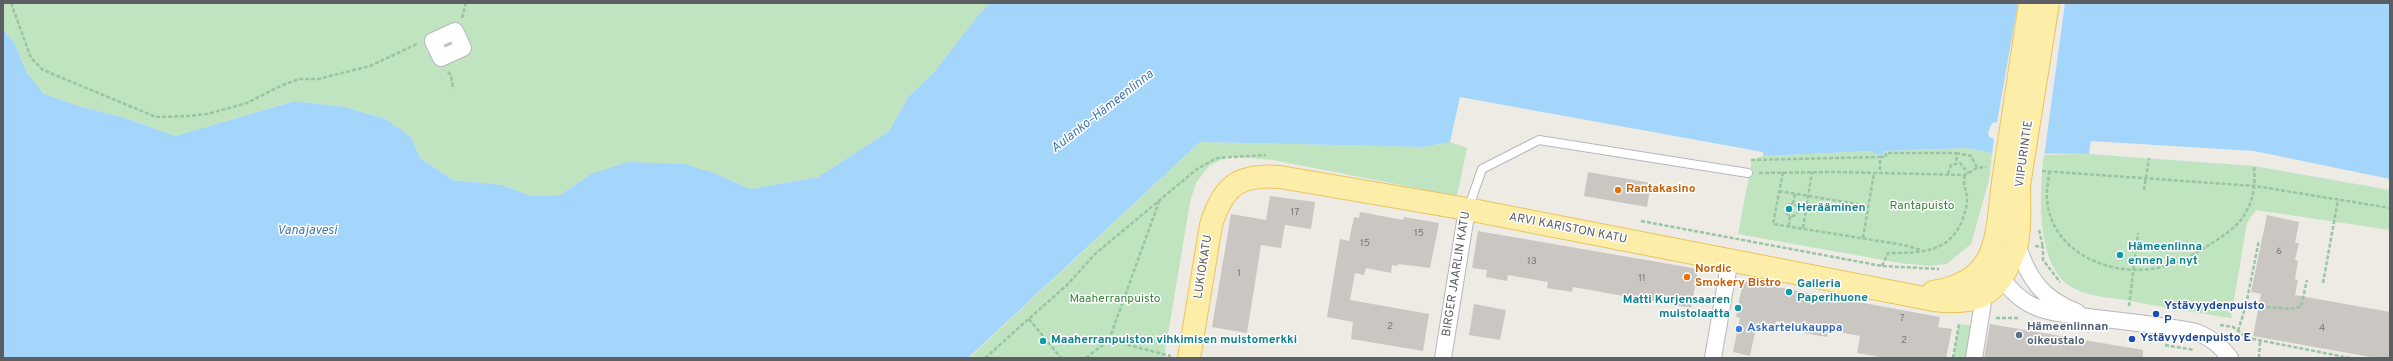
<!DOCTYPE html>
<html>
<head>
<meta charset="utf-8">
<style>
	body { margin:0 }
	#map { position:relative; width:2393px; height:361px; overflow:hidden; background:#edebe3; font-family:Overpass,sans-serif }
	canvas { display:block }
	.frame { position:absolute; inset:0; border:4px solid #5b5e63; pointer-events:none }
</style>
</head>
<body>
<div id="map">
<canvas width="2393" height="361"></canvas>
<div class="frame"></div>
</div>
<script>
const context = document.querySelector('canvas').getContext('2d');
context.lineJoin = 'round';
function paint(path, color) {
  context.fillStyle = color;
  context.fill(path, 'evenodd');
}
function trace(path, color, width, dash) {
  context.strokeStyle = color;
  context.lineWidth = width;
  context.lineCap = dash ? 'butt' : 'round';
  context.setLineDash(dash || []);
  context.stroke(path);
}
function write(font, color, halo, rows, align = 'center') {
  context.font = font + ' Overpass,sans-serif';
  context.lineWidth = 3;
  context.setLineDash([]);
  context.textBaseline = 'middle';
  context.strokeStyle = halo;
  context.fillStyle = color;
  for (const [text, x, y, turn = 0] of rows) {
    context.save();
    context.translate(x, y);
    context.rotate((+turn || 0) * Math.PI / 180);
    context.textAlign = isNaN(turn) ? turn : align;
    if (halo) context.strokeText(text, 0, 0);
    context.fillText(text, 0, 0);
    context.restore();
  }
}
const green = new Path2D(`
	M3 3H990L980 13 934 72 909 96 889 131 818 177 751 189 714 173 591 174 560 195 532 196 502 185 453 180 420 158 411 137 386 119 345 107 295 101 175 136 126 118 79 106 44 94 27 73 14 42 3 30Z
	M1200 142 1424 147 1450 142 1467 148 1457 196 1273 160 1228 156 1209 166 1196 183 1190 202 1164 358H969Z
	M1967 148 1992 153 1989 180 1971 244 1947 264 1928 266 1900 263 1738 234 1752 160 1763 156 1873 151 1883 154 1884 151Z
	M2089 154 2254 166 2390 190V230L2256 210 2247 223 2231 318C2196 313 2161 307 2126 300 2107 297 2087 297 2070 286 2036 265 2039 191 2044 155Z
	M1959 324 1979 326 1974 358H1953Z`);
const water = new Path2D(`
	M990 3H2390V190L2254 166 2089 154 1992 153 1967 148 1884 151 1883 155 1873 154V151L1763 156V152L1460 97 1450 142 1424 147 1200 142 968 358H3V30L14 42 27 73 44 94 79 106 126 118 175 136 295 101 345 107 386 119 411 137 420 158 453 180 502 185 532 196 560 195 591 174 628 162 684 164 714 173 751 189 818 177 889 131 909 96 934 72 980 13Z`);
const pier = new Path2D(`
	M2018 3H2065L2044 157 1992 155 1994 139 1989 137 1988 133 1992 123 1997 122Z
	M2091 141 2254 151 2390 179V190L2254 166 2089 154Z`);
const building = new Path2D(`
	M1588 172 1651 183 1647 207 1584 196Z
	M1270 196 1315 202 1311 229 1285 225 1281 248 1261 245 1247 333 1212 327 1231 214 1266 220Z
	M1360 212 1403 220 1404 217 1439 223 1430 268 1398 264V266L1392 265 1391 273 1366 268 1364 275 1355 273 1350 300 1429 314 1423 351 1351 339 1353 322 1327 317 1340 239 1349 241 1354 217 1359 218Z
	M2267 215 2299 222 2295 243H2299L2295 260 2298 261 2295 279 2298 280 2295 295 2390 312V358H2376L2253 336 2261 294 2251 292Z
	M1478 231 1698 269 1691 308 1573 287 1572 292 1547 288 1548 282 1508 275 1507 281 1486 277 1487 270 1472 268Z
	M1743 281 1940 317 1938 327 1952 329 1946 358H1886L1857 353 1860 336 1828 330 1827 337 1804 333 1806 327 1776 321 1775 327 1757 323 1750 356 1733 352 1740 318 1736 317Z
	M1474 304 1506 310 1500 340 1469 335Z
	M1990 324 2143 350V358H1984Z`);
const path = new Path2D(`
	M11 3 31 58 43 70 156 117 189 116 207 114 247 103 278 87 299 79H318L370 66 417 44
	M462 18 466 3
	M448 72 451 75 453 89
	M1956 153 1971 156 1977 168
	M1880 157H1886V153H1956L1957 163
	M1751 160 1880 157V173
	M2042 171 2255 186 2390 208
	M2049 171C2049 180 2046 190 2047 199 2051 254 2114 279 2162 267 2179 262 2195 254 2209 245 2223 236 2240 226 2247 210 2255 196 2255 181 2254 166
	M1783 172 1773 224 1904 245 1921 250
	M1759 173 1835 172 1965 175 1977 168 1986 167
	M1948 174 1951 165 1960 163 1968 173
	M2144 190 2149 158
	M1779 191 1869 206
	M1786 210a6 6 0 1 1 12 0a6 6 0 1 1-12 0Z
	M1793 204 1795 194
	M1641 221 1882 266 1939 269
	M1789 226 1790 216
	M1803 228 1812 172
	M2039 230 2043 247
	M1863 238 1874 173
	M2035 246 2043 247V260L2060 282
	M2194 254 2199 263
	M1882 266 1888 253C1920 253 1951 253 1963 218 1965 212 1967 206 1967 200 1967 191 1962 184 1965 175
	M2323 283 2338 200
	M2246 305 2259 240
	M2129 306 2138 233
	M1996 318H2019
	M1029 319 1061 358
	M2220 325 2233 327 2248 338 2350 358
	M2238 331 2246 305 2290 309 2301 307 2307 280
	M1109 340 1160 199
	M2165 345 2194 350
	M985 358 1068 284 1095 254 1197 169 1217 158 1266 155
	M1086 358 1109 340 1171 356
	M1953 358 1959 324
	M2259 358 2260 341`);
const lane = new Path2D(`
	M1468 209 1482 169 1539 140 1748 173`);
const street = new Path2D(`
	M455 31 463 48 441 58 433 41Z
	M2017 244C2028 278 2042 299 2077 312
	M1996 268C2021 314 2051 312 2096 318 2129 322 2163 325 2196 332 2211 338 2220 345 2230 358
	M1443 358 1467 209
	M1713 358 1730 259
	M1974 358 1984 296`);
const primary = new Path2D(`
	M1933 292C2000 282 1996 237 2003 182
	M1189 358 1211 225C1223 186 1238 174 1280 177L1467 209 1934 300C1969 304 1992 300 2008 266 2011 259 2016 251 2017 243 2021 225 2019 203 2019 185`);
const primaryBridge = new Path2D(`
	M2003 182 2030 3
	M2019 185 2048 3`);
const markers = [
	[1618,190,4,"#e8710a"],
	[1789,209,4,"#0f9aa8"],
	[2120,255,4,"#0f9aa8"],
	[1687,277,4,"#e8710a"],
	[1789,292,4,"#0f9aa8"],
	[1738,308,4,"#0f9aa8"],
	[2156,314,4,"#1a4fb4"],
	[1739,329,4,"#3f7fe0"],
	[2019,335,4,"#5c6f8a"],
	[2132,339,4,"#1a4fb4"],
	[1043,341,4,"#0f9aa8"]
];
const numberNames = [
	["17",1295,213],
	["15",1419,234],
	["15",1365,244],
	["6",2279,252],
	["13",1532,262],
	["1",1239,274],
	["11",1642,279],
	["7",1902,319],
	["2",1390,327],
	["4",2322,329],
	["2",1904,341]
];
const streetNames = [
	["VIIPURINTIE",2025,154,-82],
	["ARVI KARISTON KATU",1568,229,11],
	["LUKIOKATU",1204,267,-81],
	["BIRGER JAARLIN KATU",1457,274,-81]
];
const foodNames = [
	["Rantakasino",1626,190],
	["Nordic",1695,270],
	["Smokery Bistro",1695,284]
];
const parkNames = [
	["Rantapuisto",1922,207],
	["Maaherranpuisto",1115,300]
];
const cultureNames = [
	["Herääminen",1797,209],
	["Hämeenlinna",2128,248],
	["ennen ja nyt",2128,262],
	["Galleria",1797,285],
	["Paperihuone",1797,299],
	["Matti Kurjensaaren",1730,301,"right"],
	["muistolaatta",1730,315,"right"],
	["Maaherranpuiston vihkimisen muistomerkki",1051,341]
];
const transitNames = [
	["Ystävyydenpuisto",2164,307],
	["P",2164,321],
	["Ystävyydenpuisto E",2140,339]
];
const serviceNames = [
	["Hämeenlinnan",2027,328],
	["oikeustalo",2027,342]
];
const shopNames = [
	["Askartelukauppa",1747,329]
];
const waterNames = [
	["Aulanko–Hämeenlinna",1103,112,-38],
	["Vanajavesi",307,231]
];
paint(green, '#c0e4c0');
paint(water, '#a4d6fc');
paint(pier, '#edebe3');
paint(building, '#cac7c2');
trace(lane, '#b5b8bd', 10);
trace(street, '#b5b8bd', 18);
trace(primary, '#ecc35d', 24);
trace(path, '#99c4a5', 2.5, [4, 2]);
trace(lane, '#fff', 8);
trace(street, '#fff', 16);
trace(primary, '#fceea9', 22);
trace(primaryBridge, '#ecc35d', 24, []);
trace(primaryBridge, '#fceea9', 22);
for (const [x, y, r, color] of markers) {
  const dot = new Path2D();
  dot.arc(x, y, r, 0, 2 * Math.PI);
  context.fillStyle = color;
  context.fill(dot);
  trace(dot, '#fff', 1.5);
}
write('10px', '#77787b', null, numberNames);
write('12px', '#5b5e63', '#fff', streetNames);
write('bold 12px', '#c56008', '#fff', foodNames, 'left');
write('12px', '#38853b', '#fff', parkNames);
write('bold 12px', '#0d838f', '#fff', cultureNames, 'left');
write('bold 12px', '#164399', '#fff', transitNames, 'left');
write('bold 12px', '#4e5e75', '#fff', serviceNames, 'left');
write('bold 12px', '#366cbe', '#fff', shopNames, 'left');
write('italic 13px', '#4277ae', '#fff', waterNames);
</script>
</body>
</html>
